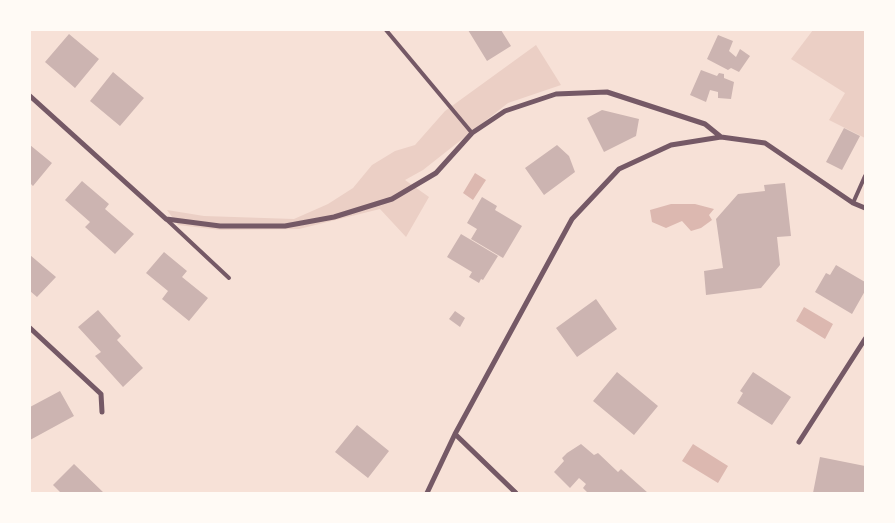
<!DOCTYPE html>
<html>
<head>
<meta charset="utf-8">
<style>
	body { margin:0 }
	#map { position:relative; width:895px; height:523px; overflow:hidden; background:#f7e1d7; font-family:Inter,sans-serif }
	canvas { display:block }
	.frame { position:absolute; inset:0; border:31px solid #fffaf5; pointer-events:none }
</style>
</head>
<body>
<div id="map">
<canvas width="895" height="523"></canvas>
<div class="frame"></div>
</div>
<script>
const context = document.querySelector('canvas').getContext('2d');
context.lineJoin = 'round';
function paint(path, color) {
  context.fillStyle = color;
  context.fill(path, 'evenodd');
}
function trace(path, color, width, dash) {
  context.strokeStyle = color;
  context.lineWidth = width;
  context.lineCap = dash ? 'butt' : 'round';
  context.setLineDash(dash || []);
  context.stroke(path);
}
const green = new Path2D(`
	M813 30H865V138L829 120 845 93 791 59Z
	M536 45 561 85 508 103 423 170 405 180 429 197 406 237 380 209 299 229 221 230 178 225 167 210 204 216 294 219 328 204 353 188 372 165 395 151 415 145 445 111Z`);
const water = new Path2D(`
	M475 173 486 180 473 200 463 193Z
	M671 204H695L714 209 709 215 712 220 701 228 691 231 682 221 666 228 652 222 650 210Z
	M804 307 833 324 825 339 796 321Z
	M693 444 728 466 718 483 682 461Z`);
const building = new Path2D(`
	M468 30H501L511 46 487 61Z
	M69 34 99 59 75 88 45 62Z
	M718 35 733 41 729 51 736 57 740 49 750 56 739 72 731 68 728 70 707 59Z
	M701 70 717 76 719 73 724 74V78L734 82 731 99 718 98V92L710 90 706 102 690 95Z
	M113 72 144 98 120 126 90 101Z
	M602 110 639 119 636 136 604 152 587 118Z
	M844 128 860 136 842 170 826 162Z
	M30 145 52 163 33 186 30 183Z
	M557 145 569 156 575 172 544 195 525 168Z
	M82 181 109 204 105 209 134 234 115 254 85 227 90 222 65 200Z
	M785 183 791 236 777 237 780 265 761 288 706 295 704 271 723 268 716 219 738 194 765 191 764 185Z
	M482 197 497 206 495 210 522 226 503 258 471 239 477 229 467 223Z
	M461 234 498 256 483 280 481 279 479 283 469 277 472 272 447 257Z
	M164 252 187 271 182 277 208 298 189 321 162 299 168 291 146 273Z
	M30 255 56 277 37 297 30 291Z
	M836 265 865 282V291L852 314 815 292 826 273 830 275Z
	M596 299 617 329 577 357 556 328Z
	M98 310 121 336 117 340 143 368 123 387 95 356 101 352 78 327Z
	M455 311 465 318 460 327 449 319Z
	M617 372 658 406 634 435 593 401Z
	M753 372 791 397 772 425 737 403 743 393 740 391Z
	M60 391 74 416 30 440V407Z
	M357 425 389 451 368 478 335 452Z
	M581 444 594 455 598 453 618 472 621 469 648 493H588L583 488 586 484 579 478 570 488 554 472 564 461 562 458 567 453Z
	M820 457 865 466V493H813Z
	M74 464 104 493H61L53 485Z`);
const service = new Path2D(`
	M386 30 472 133
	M853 203 865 176
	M166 219 229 278`);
const minor = new Path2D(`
	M30 96 166 219 220 226H285L334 217 392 199 436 173 472 133 505 111 556 94 607 92 705 124 721 137
	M30 328 101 394 102 412
	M455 434 516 493
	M799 442 865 339
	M427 493 455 434 572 219 619 169 671 145 721 137 765 143 853 203 865 208`);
paint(green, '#ebcfc5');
paint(water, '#dcb8b0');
paint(building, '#ccb4b1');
trace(service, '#755966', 4);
trace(minor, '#755966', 5);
</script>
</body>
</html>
